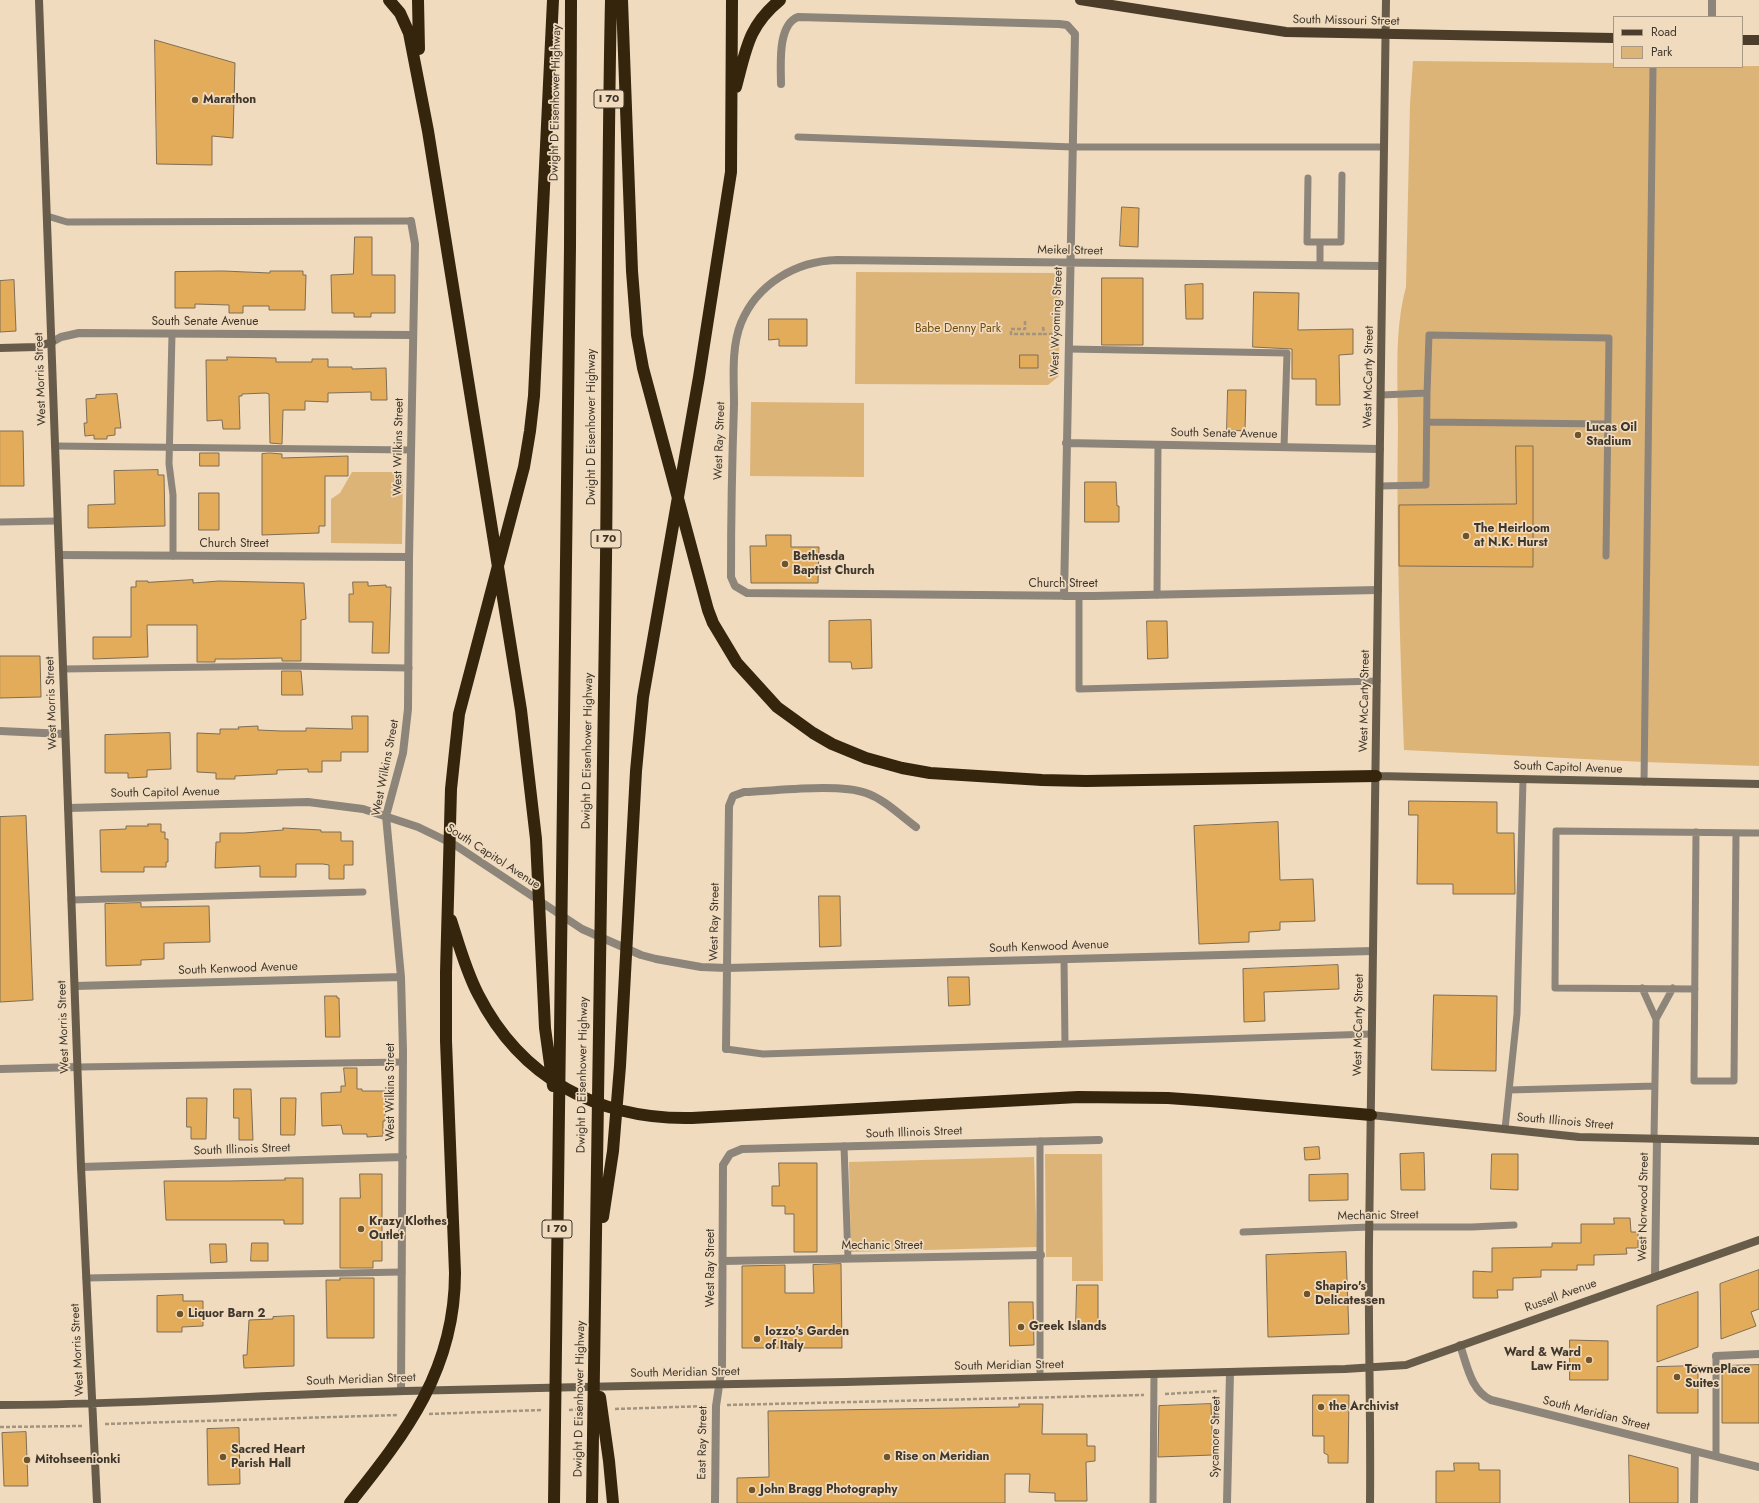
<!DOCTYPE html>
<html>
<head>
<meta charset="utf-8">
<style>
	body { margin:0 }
	#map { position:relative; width:1759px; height:1503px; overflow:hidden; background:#f0dbbf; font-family:Jost,sans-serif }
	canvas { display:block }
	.legend { position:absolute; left:1613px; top:16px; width:130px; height:52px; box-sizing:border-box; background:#f0dbbf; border:1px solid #a99984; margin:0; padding:5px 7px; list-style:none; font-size:12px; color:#3f372c }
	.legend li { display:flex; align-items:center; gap:8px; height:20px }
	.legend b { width:20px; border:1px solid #a99984 }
</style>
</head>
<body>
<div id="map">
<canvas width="1759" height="1503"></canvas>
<ul class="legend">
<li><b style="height:5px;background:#4b3d29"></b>Road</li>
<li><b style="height:11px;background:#ddb478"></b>Park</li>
</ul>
</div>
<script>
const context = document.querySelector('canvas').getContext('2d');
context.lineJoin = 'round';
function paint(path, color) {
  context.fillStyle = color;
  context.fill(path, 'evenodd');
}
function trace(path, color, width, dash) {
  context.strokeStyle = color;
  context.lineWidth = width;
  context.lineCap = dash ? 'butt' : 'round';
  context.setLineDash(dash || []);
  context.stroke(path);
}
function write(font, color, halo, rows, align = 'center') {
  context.font = font + ' Jost,sans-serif';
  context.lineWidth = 3.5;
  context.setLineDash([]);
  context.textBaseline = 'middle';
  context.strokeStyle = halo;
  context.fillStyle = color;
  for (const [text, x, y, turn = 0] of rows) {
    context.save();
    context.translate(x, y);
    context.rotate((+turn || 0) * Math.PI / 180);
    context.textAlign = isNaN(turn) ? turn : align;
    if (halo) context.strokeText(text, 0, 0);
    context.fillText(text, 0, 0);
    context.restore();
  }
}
const green = new Path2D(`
	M1413 61 1614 63V67L1759 66V766L1644 762 1404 750C1400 642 1396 534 1398 426 1398 380 1394 331 1406 287L1410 104Z
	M856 272 1060 273 1059 376 1048 385 855 384Z
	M751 402 864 403V477L750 476Z
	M352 472H403L402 544 331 543V499L340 493Z
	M1045 1154H1102L1103 1281H1072V1257H1046Z
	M1034 1157 1037 1247 851 1252 849 1162Z`);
const building = new Path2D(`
	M155 40 235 63 233 138 212 136V165L157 164Z
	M1122 207 1139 208 1138 247 1120 246Z
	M355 237H372V275H395V313H371V317H354V313H332L331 275 353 274Z
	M223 271 270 273V271H303V275H306L305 310H269V306H243V313H229V305L195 304V308H175V272Z
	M1102 278H1143V345H1102Z
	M14 280 16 331 0 332V281Z
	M1203 284V319H1186L1185 285Z
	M1254 292 1299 293 1298 330 1353 329V354L1339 355 1340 405H1316V379H1292V349L1253 347Z
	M769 319H807V346H779V339L769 340Z
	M1020 355H1038V368H1020Z
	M227 357 276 358V362H312V359H328V367H352V369L386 368 387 400H371V392L328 393V402L305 401V410H283L282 444 270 443 269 394 266 393 242 394V396H239L240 429H223L222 420 207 421 206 360H227Z
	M1228 390H1246L1245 431 1227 430Z
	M117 394 121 428H115V435L107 436V439H94V435L85 436 84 423H87L86 399 96 398V395Z
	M0 431H23L24 486H0Z
	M1516 446H1533V567L1399 566V505L1516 504Z
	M200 453H219V466H200Z
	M270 453 282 454V458L348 456V476H325V526H319V533L262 535V454Z
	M158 470V475H164L165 526 88 528V505L115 504 114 471Z
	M1085 482H1116L1117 506H1119V522H1085Z
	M199 493H219V530H199Z
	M766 535H791V547H819L818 583H751L750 546H766Z
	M193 580V583L219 581 304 583 306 619 301 620V661H282V658L235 659H215V662H197V625H147L148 657 93 659V637H131V587H136V581H148V582Z
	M353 582H368V586L386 585V587H391L389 653H372L373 622H349V594H353Z
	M871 620 872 668 852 669 851 662H829V621Z
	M1147 621H1167L1168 658 1148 659Z
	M0 656H40L41 697 0 698Z
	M282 671H301L303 695H282Z
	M352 716H368V752H341V761H322V772H308V769L277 770V774L235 776V779H216V773L197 772V733L220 734V729H239L238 727 258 726V730L281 731H306V728L352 729Z
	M170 733 171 769 147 770V777L128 778V773H105V735Z
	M1409 801 1497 802V833H1514L1515 894H1453V884H1417L1418 815H1409Z
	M26 816 33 1000 0 1002V817Z
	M1278 822 1280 880 1313 879 1315 921 1280 922V930L1249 932V942L1199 944 1194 826Z
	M148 824H161V832H165V839H168V862H166V867H144V872H101L100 830 126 829V826H148Z
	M283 828 321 830V832H341V841H353V865H344V879H329V865L323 864H296V877H260V866L215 868 216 842H220V833H244L283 830Z
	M819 896H840L841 946 820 947Z
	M141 903V907L209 906 210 942 164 943V959L141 960V965L106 966 105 904Z
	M1338 965 1339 989 1264 992 1265 1021 1244 1022 1243 969Z
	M948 977H969L970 1005 949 1006Z
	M1434 995 1497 996 1496 1071 1432 1070Z
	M325 996H337V998H339L340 1037H326Z
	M344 1068H357V1089H362V1091H385V1121H383V1136L367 1137V1134H343L341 1125 322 1126 321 1093 341 1092V1086H345Z
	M234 1089H251L253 1140H239V1118H234Z
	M187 1098H207L206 1139H191V1127H187Z
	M281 1098H296L295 1135H281Z
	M1319 1147 1320 1159 1305 1160 1304 1148Z
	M1424 1153 1425 1190H1401L1400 1154Z
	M1492 1154H1518V1190L1491 1189Z
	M779 1163H817V1252H794V1214H785V1206H772V1186H779Z
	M360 1174H382V1261H373V1268H340V1198H360Z
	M1348 1174V1200L1309 1201V1175Z
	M285 1178H303V1224H284V1220H166L164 1181H230L285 1180Z
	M1614 1218H1630L1631 1232H1638V1248H1626L1627 1254 1594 1255V1265H1577V1270H1541V1277L1513 1278V1290H1497L1498 1298H1473V1271L1492 1272V1248L1552 1247V1243H1581V1224H1614Z
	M252 1243H268V1261H251Z
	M210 1244H226L227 1262 211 1263Z
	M1346 1252 1349 1334 1268 1337 1266 1255Z
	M841 1264 842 1348H742V1266L785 1265V1293H814L813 1265Z
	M1759 1270V1309L1751 1312 1756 1326 1721 1339 1720 1284Z
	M340 1278H374V1338H327L326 1280H340Z
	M1077 1285H1098V1328H1076Z
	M1698 1292V1347L1657 1362V1306Z
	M183 1295V1301H203V1326L182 1327V1332H157V1296Z
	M1009 1302H1033L1034 1345 1010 1346Z
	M294 1316V1366L244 1368 243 1355H247L249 1320 273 1319V1317Z
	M1570 1340 1608 1341V1380H1570Z
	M1759 1365V1423H1722V1366Z
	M1698 1366V1413H1657V1367Z
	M1313 1395H1349L1348 1463H1328V1455L1324 1453V1436H1313Z
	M1019 1404H1043L1042 1434H1087V1446H1095V1461L1086 1462 1087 1501H1055V1493L1029 1492 1030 1474H1005V1503H737V1478L769 1477 768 1411 1019 1407Z
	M1211 1404 1213 1455 1158 1457 1159 1406Z
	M239 1428 240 1484 208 1485 207 1429Z
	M26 1432 28 1486H4L2 1433Z
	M1629 1455 1678 1468V1503H1630Z
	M1454 1463H1479V1470H1500V1503H1436V1471H1454Z`);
const path = new Path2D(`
	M1025 321V329H1011V334H1044
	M1043 327 1044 334H1059
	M1165 1394 1218 1391
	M727 1405 1144 1395
	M615 1409 706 1406
	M569 1410 580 1409
	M429 1414 542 1410
	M105 1424 398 1415
	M0 1427 82 1426`);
const lane = new Path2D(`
	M798 137 1073 147H1384
	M1308 178 1307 242H1320V265
	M47 216 67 222 411 221
	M1320 242H1341L1342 175
	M172 334 169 464 173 495V556
	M1069 349 1287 353 1284 447
	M1381 395 1427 393 1429 335 1609 338 1606 556
	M1427 422 1608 424
	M55 446 411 450
	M1380 486 1426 485 1427 393
	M0 522 57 521
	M1157 595 1158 445
	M1079 596V689L1377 681
	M63 669 285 666 409 668
	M1644 782 1653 67
	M1696 832 1694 1081H1734L1736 833
	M71 900 363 892
	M1064 959 1065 1044
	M1642 988 1656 1019 1673 988
	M1695 989 1555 988 1556 831 1759 833
	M726 1049 763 1054 1371 1034
	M78 1067 403 1062
	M1509 1090 1655 1086
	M1505 1129 1517 1014 1523 779
	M1654 1139 1656 1019
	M844 1146 848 1258
	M1243 1232 1369 1227H1472L1514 1225
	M86 1278 402 1272
	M1040 1377V1141
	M1716 1456V1356
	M1153 1503 1154 1374`);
const street = new Path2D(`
	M1712 17V0
	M781 84C781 66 777 25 798 17L1059 24 1067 25 1075 34 1064 596
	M52 342 61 337 79 333 413 335
	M1066 443 1380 449
	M59 555 409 557
	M1378 590 1094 596 747 593 735 586 731 577C731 519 732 461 734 404 734 378 731 348 741 323 757 284 796 261 837 260L1382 266
	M0 731 65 734
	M68 808 308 802 363 809 418 827 455 845 582 929 641 955 656 959 701 967 727 968 1373 951
	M75 986 401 977
	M726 1049 729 806 733 796 744 792C776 791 838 783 866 793 884 799 901 816 916 827
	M0 1069 78 1067
	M81 1167 403 1157
	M723 1261 1041 1255
	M1655 1276 1657 1140
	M1460 1345C1467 1365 1471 1391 1491 1400L1759 1467
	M1716 1356 1759 1354
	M401 1391 403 1051 401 977 386 816 403 753 408 709 409 557 415 244 411 221
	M715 1503 716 1406 722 1366 723 1165 730 1154 742 1149 1099 1140
	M1227 1503 1230 1372
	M1694 1503 1695 1451`);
const secondary = new Path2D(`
	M39 0 81 1167 97 1503
	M0 348 36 347 52 342
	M1376 776 1759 784
	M1371 1115 1579 1137 1759 1141
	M0 1405C135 1405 270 1394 405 1391 552 1387 698 1385 845 1382 1011 1378 1178 1373 1345 1369L1406 1365 1759 1240
	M1370 1503C1371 1416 1368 1329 1369 1241L1386 0`);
const primary = new Path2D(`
	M1080 0 1286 32 1614 38
	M1742 40H1759`);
const highway = new Path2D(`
	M389 0 400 13 409 33 428 131 521 710 536 839 545 1028 553 1086
	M418 0 419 49
	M622 0 632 271 637 335 643 368 708 610 713 623 737 663 777 707 813 733 832 744 866 758 902 768 930 773 1042 780 1086 781 1376 776
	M736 87C746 50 748 26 780 0
	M451 920C459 945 466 971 478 994 521 1079 599 1120 692 1118L1078 1097 1168 1098 1210 1101 1371 1115
	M603 1217 613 1151 620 1066 636 771 643 697 699 377 731 172 732 0
	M600 1397 609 1461 613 1503
	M350 1503C407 1432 455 1369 455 1273L446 1041V972L451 789 459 714 524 467 530 431 534 396 553 0
	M554 1503 570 247 571 0
	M592 1503C596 1188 602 874 606 559 608 373 607 186 611 0`);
const markers = [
	[195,100,4,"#705326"],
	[1578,435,4,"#705326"],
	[1466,536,4,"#705326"],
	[785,564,4,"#705326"],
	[361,1229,4,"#705326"],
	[1307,1294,4,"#705326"],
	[180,1314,4,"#705326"],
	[1021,1327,4,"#705326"],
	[757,1339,4,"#705326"],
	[1589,1360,4,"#705326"],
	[1677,1377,4,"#705326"],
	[1321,1407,4,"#705326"],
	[223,1457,4,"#705326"],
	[887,1457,4,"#705326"],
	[27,1460,4,"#705326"],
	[752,1490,4,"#705326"]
];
const shields = [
	[609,99,30],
	[606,539,30],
	[557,1229,30]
];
const shieldNames = [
	["I 70",609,99],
	["I 70",606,539],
	["I 70",557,1229]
];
const streetNames = [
	["South Missouri Street",1346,21,1],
	["Dwight D Eisenhower Highway",556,103,-89],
	["Meikel Street",1070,251,1],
	["South Senate Avenue",205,322],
	["West Wyoming Street",1057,322,-88],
	["West McCarty Street",1369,377,-89],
	["West Morris Street",41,379,-92],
	["Dwight D Eisenhower Highway",592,427,-90],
	["South Senate Avenue",1224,434,1],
	["West Ray Street",720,441,-88],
	["West Wilkins Street",399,447,-89],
	["Church Street",234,544],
	["Church Street",1063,584],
	["West McCarty Street",1365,701,-89],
	["West Morris Street",52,703,-92],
	["Dwight D Eisenhower Highway",588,751,-89],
	["West Wilkins Street",386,768,-79],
	["South Capitol Avenue",1568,768,2],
	["South Capitol Avenue",165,793,-1],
	["South Capitol Avenue",493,857,33],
	["West Ray Street",715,922,-89],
	["South Kenwood Avenue",1049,947,-2],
	["South Kenwood Avenue",238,969,-2],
	["West McCarty Street",1359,1025,-89],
	["West Morris Street",64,1027,-92],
	["Dwight D Eisenhower Highway",583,1075,-89],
	["West Wilkins Street",391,1092,-90],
	["South Illinois Street",1565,1122,5],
	["South Illinois Street",914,1133,-2],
	["South Illinois Street",242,1150,-2],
	["West Norwood Street",1644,1207,-89],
	["Mechanic Street",1378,1216,-1],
	["Mechanic Street",882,1246],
	["West Ray Street",711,1268,-90],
	["Russell Avenue",1561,1296,-20],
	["West Morris Street",78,1350,-93],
	["South Meridian Street",1009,1366,-1],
	["South Meridian Street",685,1373,-1],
	["South Meridian Street",361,1380,-2],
	["Dwight D Eisenhower Highway",580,1399,-89],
	["South Meridian Street",1596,1414,14],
	["Sycamore Street",1216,1437,-89],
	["East Ray Street",703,1443,-89]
];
const poiNames = [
	["Marathon",203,100],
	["Lucas Oil",1586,428],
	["Stadium",1586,442],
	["The Heirloom",1474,529],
	["at N.K. Hurst",1474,543],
	["Bethesda",793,557],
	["Baptist Church",793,571],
	["Krazy Klothes",369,1222],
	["Outlet",369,1236],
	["Shapiro's",1315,1287],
	["Delicatessen",1315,1301],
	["Liquor Barn 2",188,1314],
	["Greek Islands",1029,1327],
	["Iozzo's Garden",765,1332],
	["of Italy",765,1346],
	["Ward & Ward",1581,1353,"right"],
	["Law Firm",1581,1367,"right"],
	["TownePlace",1685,1370],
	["Suites",1685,1384],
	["the Archivist",1329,1407],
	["Sacred Heart",231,1450],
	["Parish Hall",231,1464],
	["Rise on Meridian",895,1457],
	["Mitohseenionki",35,1460],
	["John Bragg Photography",760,1490]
];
const parkNames = [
	["Babe Denny Park",958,329]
];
paint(green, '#ddb478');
paint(building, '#e2ac5b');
trace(building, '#7f6d53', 1);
trace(path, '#a3947f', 2.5, [4, 2]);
trace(lane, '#8d8579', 7);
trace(street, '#8d8579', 8);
trace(secondary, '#675b4a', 8);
trace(primary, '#4b3d29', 10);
trace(highway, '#35250d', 12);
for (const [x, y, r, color] of markers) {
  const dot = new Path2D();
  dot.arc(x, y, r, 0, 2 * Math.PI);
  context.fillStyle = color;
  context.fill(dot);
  trace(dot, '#f0dbbf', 1.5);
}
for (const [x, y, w] of shields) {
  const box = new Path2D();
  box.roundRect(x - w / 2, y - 9, w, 18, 3);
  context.fillStyle = '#f0dbbf';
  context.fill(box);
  trace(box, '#3f372c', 1);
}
write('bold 11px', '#3f372c', null, shieldNames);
write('12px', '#3f372c', '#f0dbbf', streetNames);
write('bold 12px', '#3f372c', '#f0dbbf', poiNames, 'left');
write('12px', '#714e0e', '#f0dbbf', parkNames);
</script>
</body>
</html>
